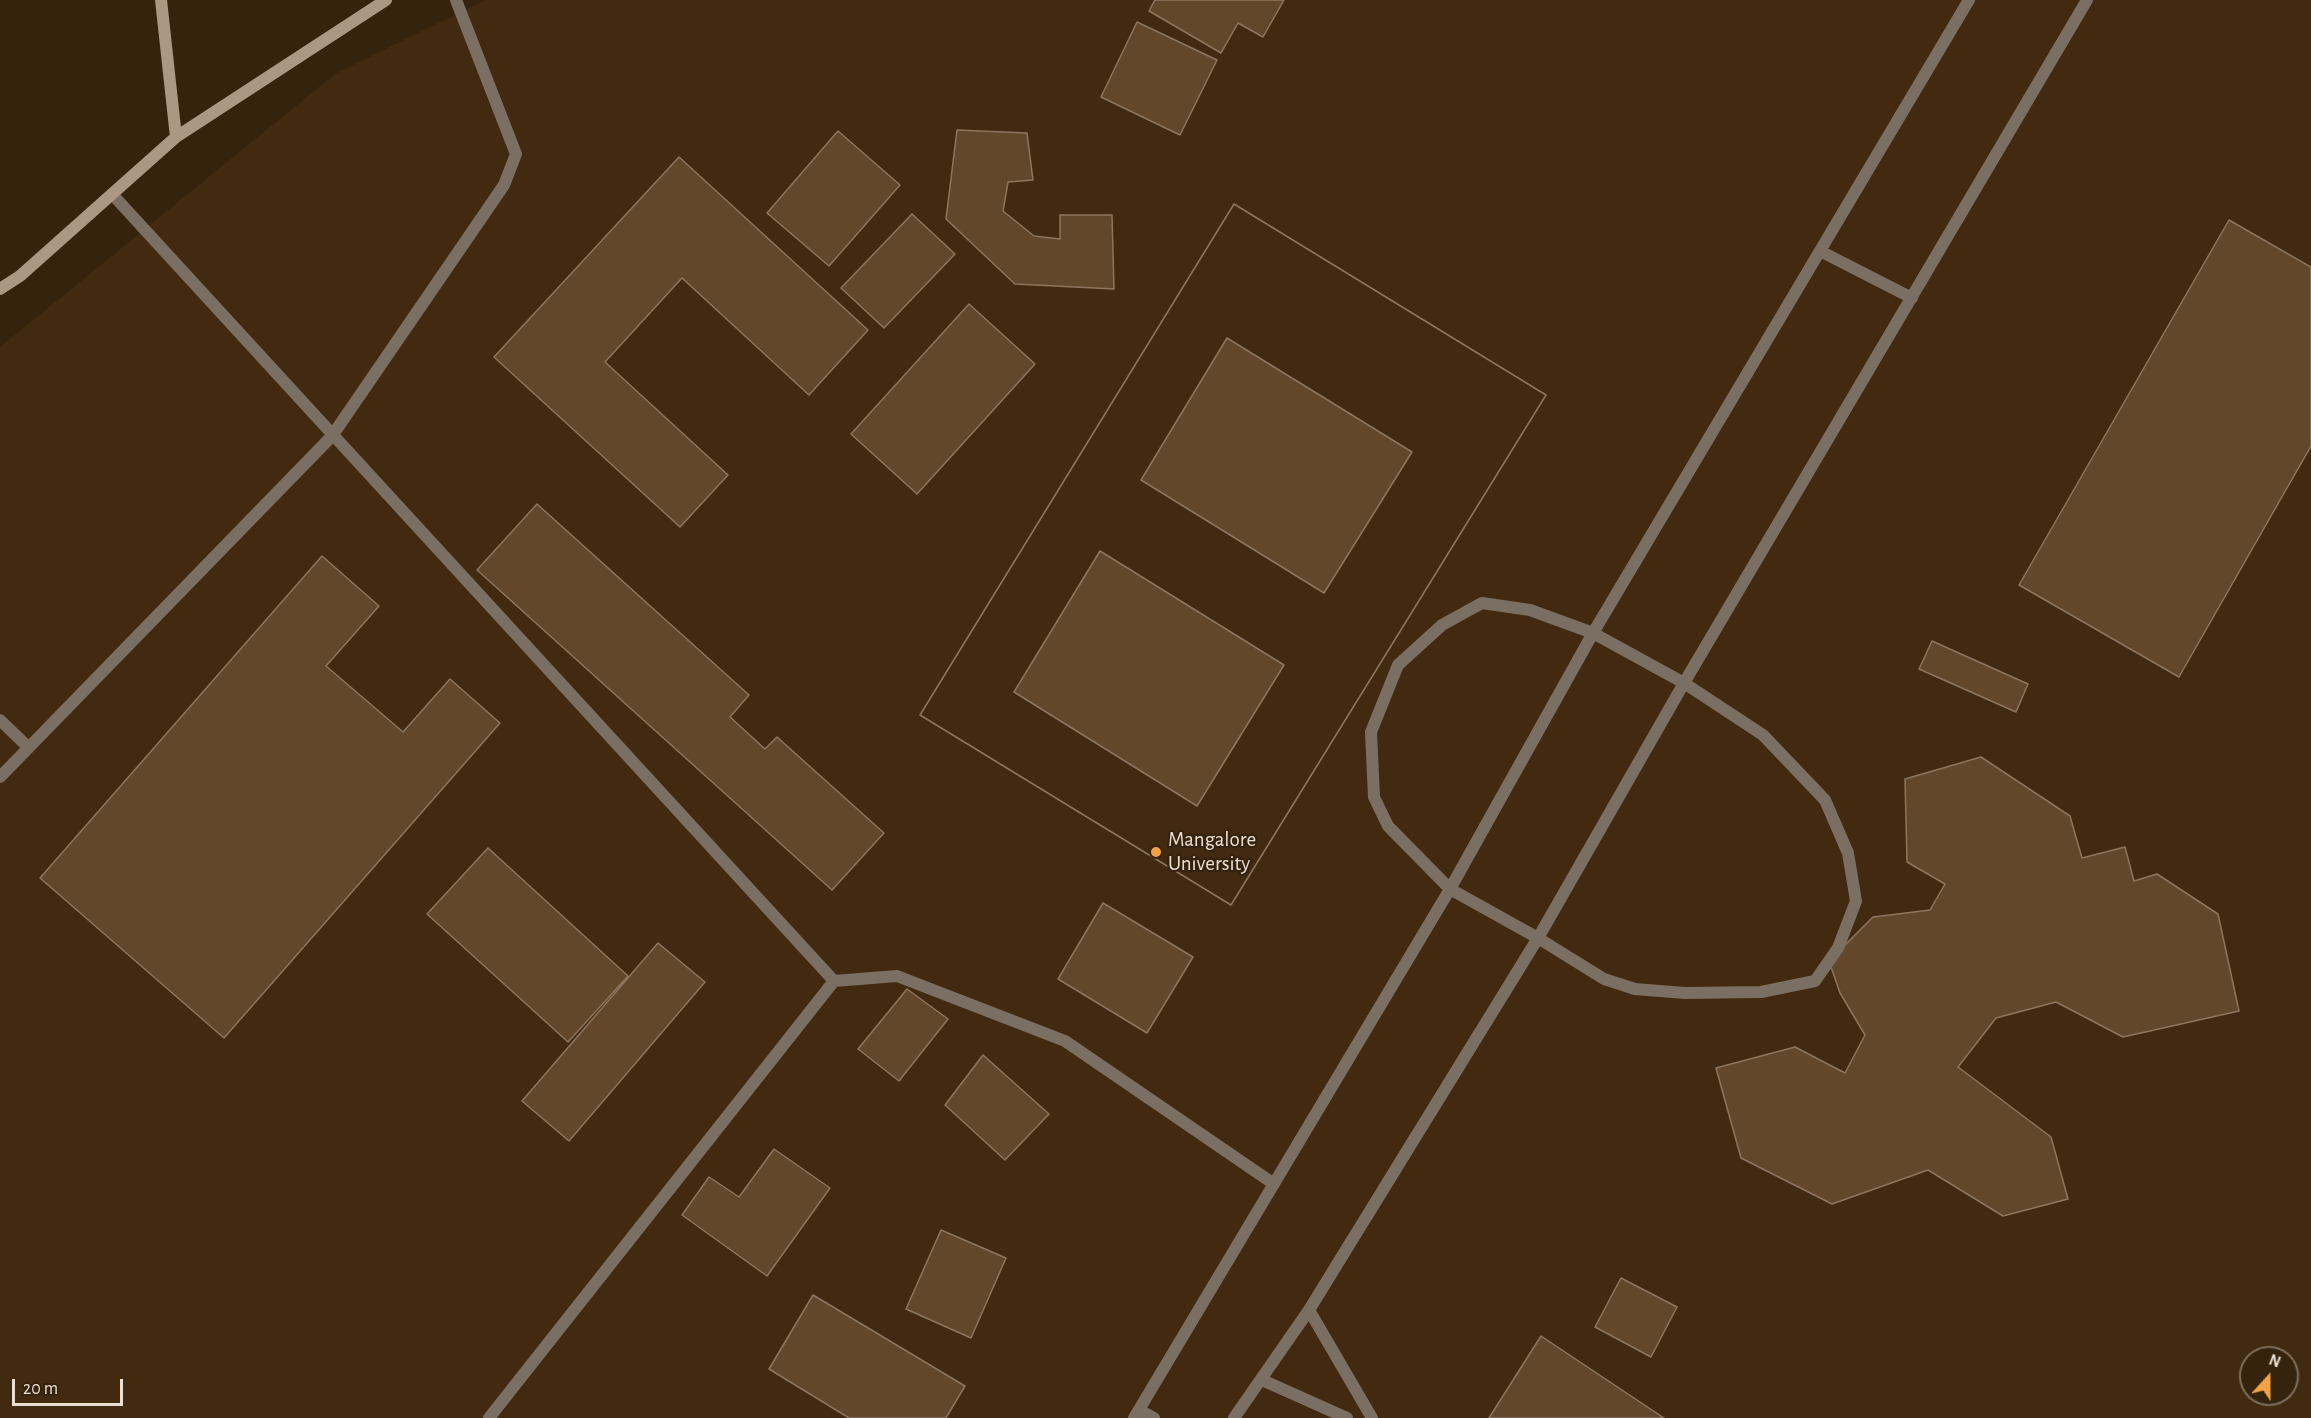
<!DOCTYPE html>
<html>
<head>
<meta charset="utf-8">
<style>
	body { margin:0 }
	#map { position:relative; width:2311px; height:1418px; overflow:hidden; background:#35230e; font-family:"Alegreya Sans",sans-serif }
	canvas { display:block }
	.north { position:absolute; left:2239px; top:1346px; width:60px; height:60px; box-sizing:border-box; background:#35230e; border:2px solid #7e6e5c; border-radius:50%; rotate:21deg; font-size:16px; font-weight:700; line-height:24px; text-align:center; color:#ebdfd2 }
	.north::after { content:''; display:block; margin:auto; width:21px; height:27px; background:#f4a344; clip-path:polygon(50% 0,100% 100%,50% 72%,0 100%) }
	.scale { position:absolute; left:12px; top:1379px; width:111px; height:27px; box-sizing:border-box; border:3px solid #ebdfd2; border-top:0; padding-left:8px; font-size:18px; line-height:21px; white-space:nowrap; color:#ebdfd2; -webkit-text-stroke:4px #35230e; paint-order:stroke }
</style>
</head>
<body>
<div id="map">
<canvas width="2311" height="1418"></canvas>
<div class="north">N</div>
<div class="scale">20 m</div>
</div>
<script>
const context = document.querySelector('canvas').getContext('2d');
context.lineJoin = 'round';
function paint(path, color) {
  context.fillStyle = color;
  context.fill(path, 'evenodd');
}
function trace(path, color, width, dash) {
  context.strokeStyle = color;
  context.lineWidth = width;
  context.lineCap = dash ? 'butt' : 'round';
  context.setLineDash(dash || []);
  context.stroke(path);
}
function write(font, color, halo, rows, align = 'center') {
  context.font = font + ' "Alegreya Sans",sans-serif';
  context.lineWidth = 4.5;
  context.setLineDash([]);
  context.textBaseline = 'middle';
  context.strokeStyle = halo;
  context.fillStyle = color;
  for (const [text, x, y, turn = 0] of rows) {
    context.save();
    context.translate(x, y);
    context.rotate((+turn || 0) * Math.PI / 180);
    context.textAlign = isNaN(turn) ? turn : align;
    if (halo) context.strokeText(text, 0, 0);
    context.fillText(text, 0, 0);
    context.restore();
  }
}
const built = new Path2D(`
	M485 0H2311V1418H0V347L335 74ZM2251 1358H2287V1394H2251Z`);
const building = new Path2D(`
	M1155 0H1284L1263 37 1238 23 1221 53 1149 11Z
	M1137 22 1217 60 1180 135 1101 97Z
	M957 130 1027 133 1033 180 1008 182 1003 211 1034 236 1060 239V215H1112L1114 289 1015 284 946 219Z
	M838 131 900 185 829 266 767 213Z
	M679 157 868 330 809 395 682 278 605 362 728 475 680 527 494 357Z
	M1234 204 1546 395 1231 905 920 715ZM1227 338 1412 452 1324 593 1141 480ZM1100 551 1284 665 1197 806 1014 692Z
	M1234 204 1546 395 1231 905 920 715Z
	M912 214 955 254 884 328 841 288Z
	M2229 220 2311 267V446L2179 677 2019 585Z
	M969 304 1035 364 917 494 851 434Z
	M537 504 749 695 730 717 765 749 777 737 884 833 832 890 477 570Z
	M322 556 379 606 326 666 403 732 450 679 500 723 224 1038 40 878Z
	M1932 641 2028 684 2016 712 1919 669Z
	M1981 757 2070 816 2082 858 2125 847 2134 881 2157 874 2218 914 2239 1011 2123 1037 2056 1002 1996 1018 1958 1067 2051 1137 2068 1199 2003 1216 1928 1170 1832 1204 1741 1158 1716 1068 1795 1047 1845 1073 1865 1035 1840 993 1829 961 1873 917 1930 910 1945 884 1907 862 1905 779Z
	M488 848 628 976 568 1042 427 914Z
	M1103 903 1193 957 1147 1033 1058 979Z
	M658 943 705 982 569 1141 522 1101Z
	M907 989 948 1019 899 1081 858 1049Z
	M983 1055 1049 1114 1005 1160 945 1105Z
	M774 1149 830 1188 767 1276 682 1215 709 1177 739 1197Z
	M941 1230 1006 1258 971 1338 906 1309Z
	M1621 1278 1677 1307 1651 1357 1595 1327Z
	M813 1295 965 1386 946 1418H849L769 1369Z
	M1541 1336 1664 1418H1489Z`);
const street = new Path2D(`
	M112 194 834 981 489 1418
	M1820 251 1912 298
	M1482 603 1530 610 1593 633 1684 683 1763 735 1825 800 1848 853 1856 901 1838 948 1815 981 1761 992 1685 993 1635 989 1604 979 1538 938 1450 889 1388 826 1374 797 1371 732 1398 665 1442 625Z
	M0 720 28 747
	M0 777 332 436 504 185 516 154 456 0
	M834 981 897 976 1065 1041 1274 1184
	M1309 1310 1372 1418
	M1262 1380 1347 1418
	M1139 1410 1154 1418
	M1134 1418 1450 889 1593 633 1969 0
	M1234 1418 1309 1310 1538 938 1684 683 2087 0`);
const secondary = new Path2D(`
	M161 0 176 137
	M0 289 20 276 176 137 386 0`);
const markers = [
	[1156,852,6,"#f4a344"]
];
const poiNames = [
	["Mangalore",1168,840],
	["University",1168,864]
];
paint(built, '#412a0f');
paint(building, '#62472b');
trace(building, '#8c7660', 1.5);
trace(street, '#7b6e62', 12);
trace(secondary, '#ab9783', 12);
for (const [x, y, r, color] of markers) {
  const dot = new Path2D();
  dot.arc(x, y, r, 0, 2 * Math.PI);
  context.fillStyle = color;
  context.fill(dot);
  trace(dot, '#35230e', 2);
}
write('21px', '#ebdfd2', '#35230e', poiNames, 'left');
</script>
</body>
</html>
